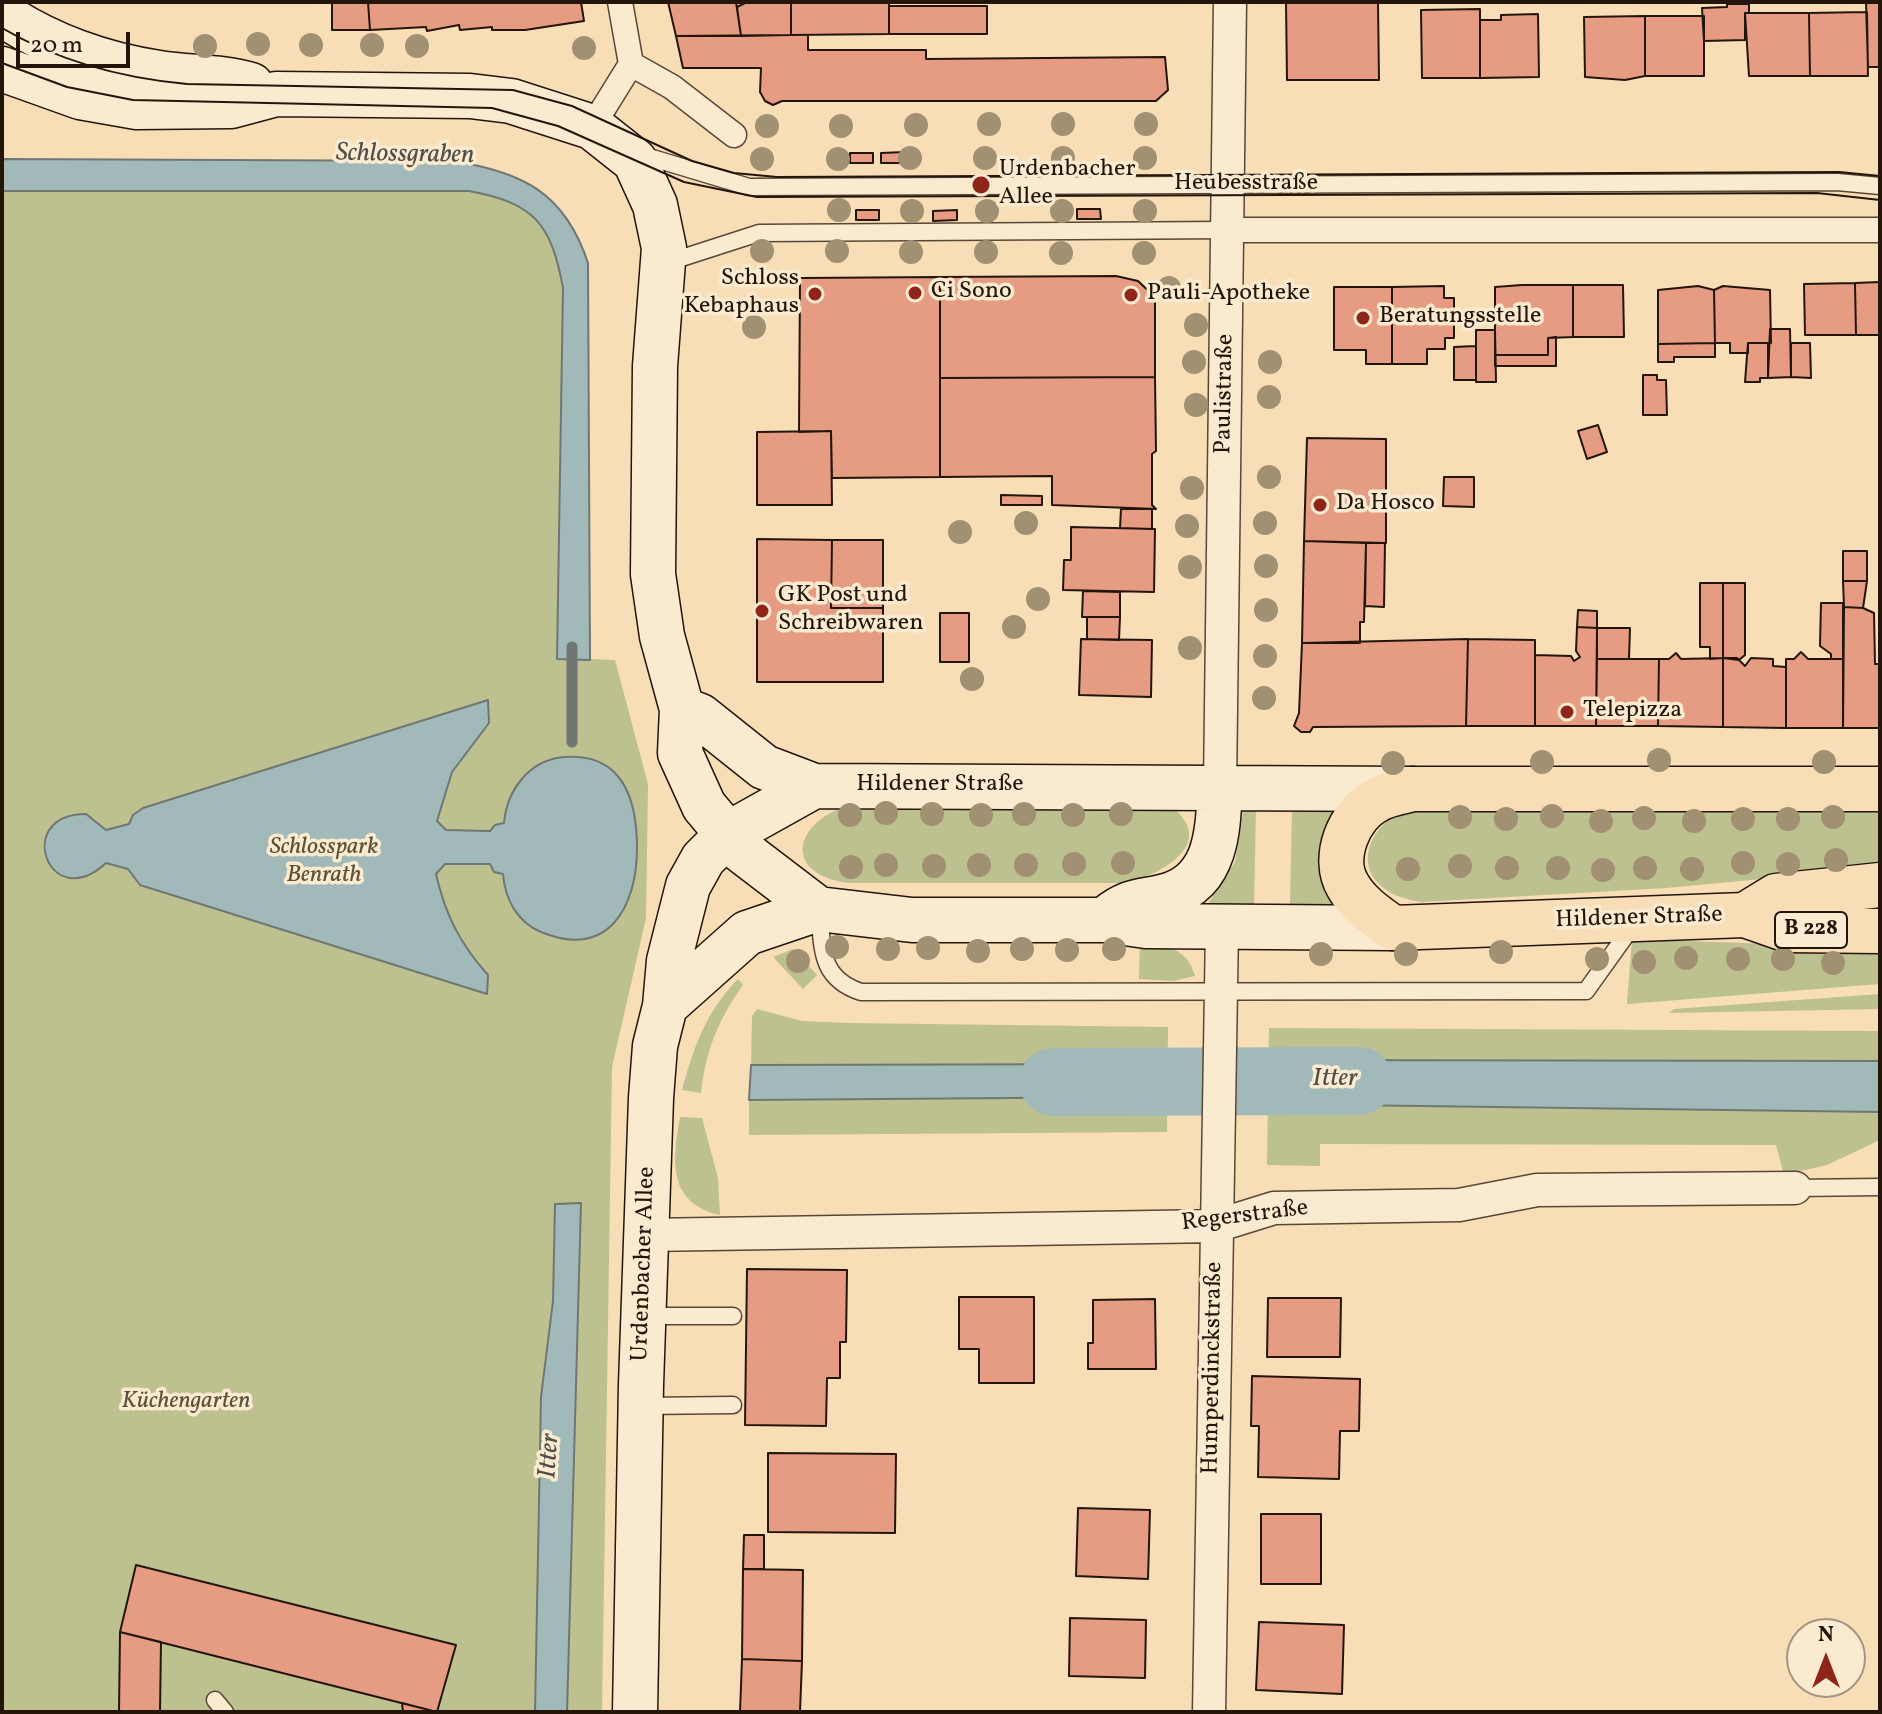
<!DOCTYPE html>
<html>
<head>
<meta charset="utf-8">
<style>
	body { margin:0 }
	#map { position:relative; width:1882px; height:1714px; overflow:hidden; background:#f8deb7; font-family:Vollkorn,serif }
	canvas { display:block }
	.frame { position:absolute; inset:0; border:4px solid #24150a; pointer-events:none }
	.north { position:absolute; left:1786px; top:1618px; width:80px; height:80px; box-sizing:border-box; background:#faead0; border:2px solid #a49581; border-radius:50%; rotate:0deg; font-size:22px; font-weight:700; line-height:32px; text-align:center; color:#24150a }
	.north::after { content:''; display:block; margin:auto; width:28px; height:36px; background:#8f2418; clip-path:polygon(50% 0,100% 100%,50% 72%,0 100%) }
	.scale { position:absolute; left:16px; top:32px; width:114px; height:36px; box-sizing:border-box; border:4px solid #24150a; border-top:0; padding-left:10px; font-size:24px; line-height:28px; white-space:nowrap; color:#24150a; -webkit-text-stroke:6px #faead0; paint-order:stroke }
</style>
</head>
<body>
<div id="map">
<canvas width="1882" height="1714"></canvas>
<div class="frame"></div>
<div class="north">N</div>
<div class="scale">20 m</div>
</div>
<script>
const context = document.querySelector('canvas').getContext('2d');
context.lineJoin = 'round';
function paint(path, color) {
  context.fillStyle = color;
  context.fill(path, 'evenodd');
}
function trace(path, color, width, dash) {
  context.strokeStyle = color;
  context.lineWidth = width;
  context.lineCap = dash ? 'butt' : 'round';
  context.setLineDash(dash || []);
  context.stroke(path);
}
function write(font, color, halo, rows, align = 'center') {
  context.font = font + ' Vollkorn,serif';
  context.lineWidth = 7;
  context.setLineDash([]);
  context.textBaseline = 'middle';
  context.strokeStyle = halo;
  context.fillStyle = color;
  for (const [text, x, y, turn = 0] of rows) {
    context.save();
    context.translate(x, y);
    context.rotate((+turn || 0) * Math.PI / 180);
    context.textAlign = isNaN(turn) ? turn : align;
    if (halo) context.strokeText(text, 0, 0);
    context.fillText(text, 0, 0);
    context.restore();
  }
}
const green = new Path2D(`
	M2 159 453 161C523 172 565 193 588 263L590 659 615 660 648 784 646 918 612 1067 602 1712H2Z
	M846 806 1173 808C1217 844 1161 874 1128 883H848C784 874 792 825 846 806Z
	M1244 806H1256L1254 908H1211L1209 902 1235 862Z
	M1346 806 1339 906 1290 907 1292 807Z
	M1880 807V868L1666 888 1422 902C1358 894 1349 841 1404 809Z
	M1632 939 1880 948V984L1627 1004Z
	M1140 945C1167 946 1187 947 1195 976L1173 981 1139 979Z
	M793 949 817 975 803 989 773 957Z
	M738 979 743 985C718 1020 706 1050 701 1093L682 1090C694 1046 706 1012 738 979Z
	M1880 994V1009L1669 1013 1674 1009Z
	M757 1009 802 1021 847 1023 1168 1027 1167 1132 749 1135V1100L1147 1096V1064L751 1065 752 1016Z
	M1269 1028 1880 1031V1140L1827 1165 1784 1175 1776 1145 1320 1144V1166L1267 1165Z
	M680 1117 702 1118 718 1178 720 1215C668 1203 672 1162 680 1117Z`);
const water = new Path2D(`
	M2 159 453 161C523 172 565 193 588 263L590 660 557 659 563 288C551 223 534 203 469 191H2Z
	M488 700 489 723 452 772 437 821 446 830 490 831 495 825 504 823C507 790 529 760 564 757 623 752 637 800 637 848 637 906 609 960 541 932 517 922 505 899 503 874L494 872 490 864H445L436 874C445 914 460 944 488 975L487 994 140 885 128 869 106 863C49 916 12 814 86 814L106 830 129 824 133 815 143 808Z
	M1268 1060 1880 1061V1112L1267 1104Z
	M1148 1064 1147 1097 749 1100 751 1065Z
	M581 1203 567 1712H535L541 1397 553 1301 555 1204Z`);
const stream = new Path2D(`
	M572 742V647`);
const river = new Path2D(`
	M1053 1082 1359 1081`);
const building = new Path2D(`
	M332 2H368L370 30H332Z
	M368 2H581L584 21 525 30H492V27L460 30 459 25 427 31 426 27 370 30Z
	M668 2H736L741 36H676Z
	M747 2H791V35L741 36 737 7Z
	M791 2H889V34L791 35Z
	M1286 2H1378L1379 80H1287Z
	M1866 2H1880V67H1868Z
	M1727 4H1749V13H1745V40L1704 41 1702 8 1727 7Z
	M889 6H987V34H889Z
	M1480 9V78H1422L1421 10Z
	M1867 12 1868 76H1810L1809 13Z
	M1745 13H1809L1810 76H1749Z
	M1538 14 1539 77 1480 78V20H1501V15Z
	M1645 16H1704V76H1645Z
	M1645 16V76L1625 80 1585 77 1584 17Z
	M791 35H808V50H926V59L1165 57 1168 90 1156 101H782L773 105 765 101 760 92 761 68H683L676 36Z
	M905 152V163H881V153Z
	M850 153H873V163H850Z
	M1077 209H1100L1101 219H1077Z
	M856 210H879V220H856Z
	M957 210V220L933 221V211Z
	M1116 276 1138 281 1155 297V377L940 378V277Z
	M940 277V477L832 478 831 431 799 432 800 278Z
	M1880 282V335H1856L1855 283Z
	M1855 283 1856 335H1805L1804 284Z
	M1522 285H1573V337L1548 338V355H1495V287Z
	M1573 285H1623L1624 337H1573Z
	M1444 286V298H1454V338H1445V349H1427V364H1392V287Z
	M1698 286 1714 290 1715 343 1658 344V290Z
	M1723 286 1770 290 1771 343H1748V353H1730V343H1715L1714 290Z
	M1334 287H1392V364H1366V350H1334Z
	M1770 329H1790L1791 377 1768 378Z
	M1476 330H1495L1496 382H1476Z
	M1556 337V366H1495V355H1548V338Z
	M1715 343V357H1674V362H1658V344Z
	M1748 343H1768V378H1760V382H1745Z
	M1791 343H1810L1811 378 1791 377Z
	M1476 346V380H1454V347Z
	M1643 375H1657V380H1666L1667 415H1643Z
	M1155 377 1156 451 1152 454V505L1156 509 1052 505V476L940 477V378Z
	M1598 425 1607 452 1587 459 1578 431Z
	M831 431 832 505H757V432Z
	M1307 438 1386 439V543L1304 541Z
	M1444 477H1474V507L1443 506Z
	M1001 495 1042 496V505H1001Z
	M1121 509H1152V529L1120 528Z
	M1071 527 1155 529 1154 592 1063 590 1064 560H1071Z
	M757 539 832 540 831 608H883V682H757Z
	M832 540H883V608H831Z
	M1304 541 1366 543 1364 622H1360V643H1302Z
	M1366 543H1385L1384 607 1365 606Z
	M1843 551H1867V581H1843Z
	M1843 581H1867L1863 608 1844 607Z
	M1700 583H1723V658L1710 659V647H1700Z
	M1723 583H1745V655L1739 660 1723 658Z
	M1083 591 1120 592V617H1082Z
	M1821 603H1843V659H1831V654L1820 646Z
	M1844 607 1863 608 1874 613 1875 664H1880V728H1843Z
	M1578 610 1597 611V628L1577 627Z
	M940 613H969V662H940Z
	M1087 617H1120L1119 640 1087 639Z
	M1577 627 1597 628 1596 726H1535V655L1571 656 1574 661 1580 657 1576 651Z
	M1597 628H1630L1629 659H1597Z
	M1081 639 1152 640 1151 697 1079 695Z
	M1468 639 1466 726 1313 727 1310 732H1301L1294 726 1299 713 1302 643Z
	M1468 639 1535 640V726H1466Z
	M1801 652 1808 659H1843V728H1786V659H1794Z
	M1676 653 1681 659 1723 658V727L1658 726 1659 659H1669Z
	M1723 658H1737L1745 666 1751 658 1773 659V666L1786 667V728L1723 727Z
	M1597 659H1659L1658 726H1596Z
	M747 1269 847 1270 846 1342H840V1378H827L826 1426 745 1425Z
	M959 1297H1034V1383H979V1349H959Z
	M1268 1298H1341L1340 1357H1267Z
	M1155 1299 1156 1369H1088V1343H1093V1300Z
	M1252 1376 1360 1379 1359 1431H1340L1339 1479 1258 1477 1259 1426H1251Z
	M768 1453 896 1454 895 1533 768 1532Z
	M1078 1508 1150 1510 1148 1579 1076 1576Z
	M1261 1514H1321V1584H1261Z
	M744 1535H764V1569H743Z
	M136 1565 456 1645 437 1712 120 1632Z
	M743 1569 803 1570 802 1661 742 1659Z
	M1070 1618 1146 1620 1145 1678 1069 1676Z
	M1259 1622 1344 1625 1342 1694 1256 1690Z
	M120 1632 161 1642 160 1712H119Z
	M742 1659 802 1661 800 1712H740Z
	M402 1703 437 1712H403Z`);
const service = new Path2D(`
	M639 154 749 187 1837 182 1880 186
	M666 263 759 233 1228 230
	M819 911C823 948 819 978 861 992L1586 991 1634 924
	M1795 1188 1880 1187
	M645 1316H733
	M642 1406 733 1405
	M215 1700 225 1712`);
const pedestrian = new Path2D(`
	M631 64 672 87 734 135
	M592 127 631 64 620 2
	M1228 230H1880`);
const minor = new Path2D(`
	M1220 786 1230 2
	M646 1235 1216 1226 1274 1208 1459 1205 1537 1190 1795 1188
	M1209 1712 1222 928`);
const secondary = new Path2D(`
	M2 14C48 45 104 65 159 73 190 78 221 76 251 85
	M2 69 80 97 137 107 231 106 276 94 470 96 511 101 592 127 635 161 655 205 664 248 655 366 653 574 662 636 682 709 680 753 704 806 742 851 818 909
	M682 709 700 716 764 767 814 786 1413 789
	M1108 917C1132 897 1145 903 1172 894 1218 878 1218 827 1220 786
	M665 1006 747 933 818 909 912 920H1104L1146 926 1393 928
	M635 1712 641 1385 651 1098 655 1046 665 1006 669 961 688 886 703 859 728 834 814 786`);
const primary = new Path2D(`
	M1880 789H1413C1401 792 1387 794 1377 800 1349 814 1331 858 1348 886 1358 904 1376 916 1393 928L1745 915 1776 896 1880 885`);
const trunk = new Path2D(`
	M1745 915 1788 930 1880 931`);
const tram = new Path2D(`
	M2 28C60 62 121 78 187 84L513 90 572 106 692 161 734 173 777 177 1839 172 1880 176
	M2 63 67 87 133 100 492 108 558 126 684 182 757 197 1817 193 1880 200`);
const trees = [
	[258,44],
	[311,45],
	[372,45],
	[205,46],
	[417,46],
	[584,48],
	[989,124],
	[1063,124],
	[1146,124],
	[916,125],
	[767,126],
	[841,126],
	[910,158],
	[985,158],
	[1063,158],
	[1145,158],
	[762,159],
	[838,159],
	[839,210],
	[912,211],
	[987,211],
	[1062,211],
	[1145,211],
	[762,251],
	[837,251],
	[911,252],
	[986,252],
	[1061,253],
	[1144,253],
	[1169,288],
	[1196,325],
	[754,327],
	[1194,362],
	[1270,362],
	[1269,397],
	[1196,405],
	[1269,477],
	[1192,488],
	[1026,523],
	[1265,523],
	[1187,526],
	[960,532],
	[1266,566],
	[1190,567],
	[1038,599],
	[1266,610],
	[1014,627],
	[1190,648],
	[1265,656],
	[972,679],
	[1264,698],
	[1659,760],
	[1542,762],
	[1824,762],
	[1393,763],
	[886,813],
	[932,814],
	[1024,814],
	[1121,814],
	[850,815],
	[981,815],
	[1073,815],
	[1552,816],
	[1460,817],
	[1833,817],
	[1644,818],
	[1506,819],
	[1743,819],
	[1788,819],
	[1601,821],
	[1694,821],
	[1836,860],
	[1123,863],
	[1743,863],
	[1074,864],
	[1788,864],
	[886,865],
	[979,865],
	[1026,865],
	[934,866],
	[1460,866],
	[851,867],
	[1507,868],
	[1558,868],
	[1645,868],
	[1408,869],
	[1692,869],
	[1603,870],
	[837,947],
	[928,948],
	[888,949],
	[1022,949],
	[1114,949],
	[1067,950],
	[978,951],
	[1501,952],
	[1321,954],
	[1406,954],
	[1686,958],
	[1597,959],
	[1738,959],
	[1783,959],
	[798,961],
	[1644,962],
	[1833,963]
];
const markers = [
	[981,185,10,"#8f2418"],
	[915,293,8,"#8f2418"],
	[815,294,8,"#8f2418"],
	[1131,295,8,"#8f2418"],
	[1363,318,8,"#8f2418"],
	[1320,505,8,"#8f2418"],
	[762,611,8,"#8f2418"],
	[1567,712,8,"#8f2418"]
];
const shields = [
	[1811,930,72]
];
const shieldNames = [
	["B 228",1811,930]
];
const poiNames = [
	["Urdenbacher",999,171],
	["Allee",999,199],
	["Schloss",799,280,"right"],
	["Kebaphaus",799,308,"right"],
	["Ci Sono",931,293],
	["Pauli-Apotheke",1147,295],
	["Beratungsstelle",1379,318],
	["Da Hosco",1336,505],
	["GK Post und",778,597],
	["Schreibwaren",778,625],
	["Telepizza",1583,712]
];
const streetNames = [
	["Heubesstraße",1246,185],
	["Paulistraße",1226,394,-89],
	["Hildener Straße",940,786],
	["Hildener Straße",1639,919,-2],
	["Regerstraße",1245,1217,-7],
	["Urdenbacher Allee",645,1264,-88],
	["Humperdinckstraße",1214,1368,-89]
];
const parkNames = [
	["Schlosspark",324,849],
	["Benrath",324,877],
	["Küchengarten",186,1403]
];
const waterNames = [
	["Schlossgraben",405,156,1],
	["Itter",1335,1080],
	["Itter",551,1456,-86]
];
paint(green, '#bcc18f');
paint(water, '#a2b9b9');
trace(water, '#707773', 2);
trace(stream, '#707773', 11);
trace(river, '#a2b9b9', 68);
paint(building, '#e59c82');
trace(building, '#24150a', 2);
trace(service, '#594735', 19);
trace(pedestrian, '#594735', 27);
trace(minor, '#594735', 35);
trace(secondary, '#24150a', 47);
trace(primary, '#24150a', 47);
trace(trunk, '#24150a', 47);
trace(service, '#faead0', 16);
trace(pedestrian, '#faead0', 24);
trace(minor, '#faead0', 32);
trace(secondary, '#faead0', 44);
trace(primary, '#f8deb7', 44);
trace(trunk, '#f8deb7', 44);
trace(tram, '#24150a', 2);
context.fillStyle = '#a19072';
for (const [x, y] of trees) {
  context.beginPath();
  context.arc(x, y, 12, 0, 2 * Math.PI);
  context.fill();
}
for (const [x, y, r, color] of markers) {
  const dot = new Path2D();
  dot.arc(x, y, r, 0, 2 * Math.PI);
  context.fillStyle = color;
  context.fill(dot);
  trace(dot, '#faead0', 3);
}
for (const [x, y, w] of shields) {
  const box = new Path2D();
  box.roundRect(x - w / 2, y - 18, w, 36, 6);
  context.fillStyle = '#faead0';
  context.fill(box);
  trace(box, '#24150a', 2);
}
write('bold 22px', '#24150a', null, shieldNames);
write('24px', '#24150a', '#faead0', poiNames, 'left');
write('24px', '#24150a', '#faead0', streetNames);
write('italic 24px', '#595139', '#faead0', parkNames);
write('italic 26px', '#504e47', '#faead0', waterNames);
</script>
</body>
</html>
